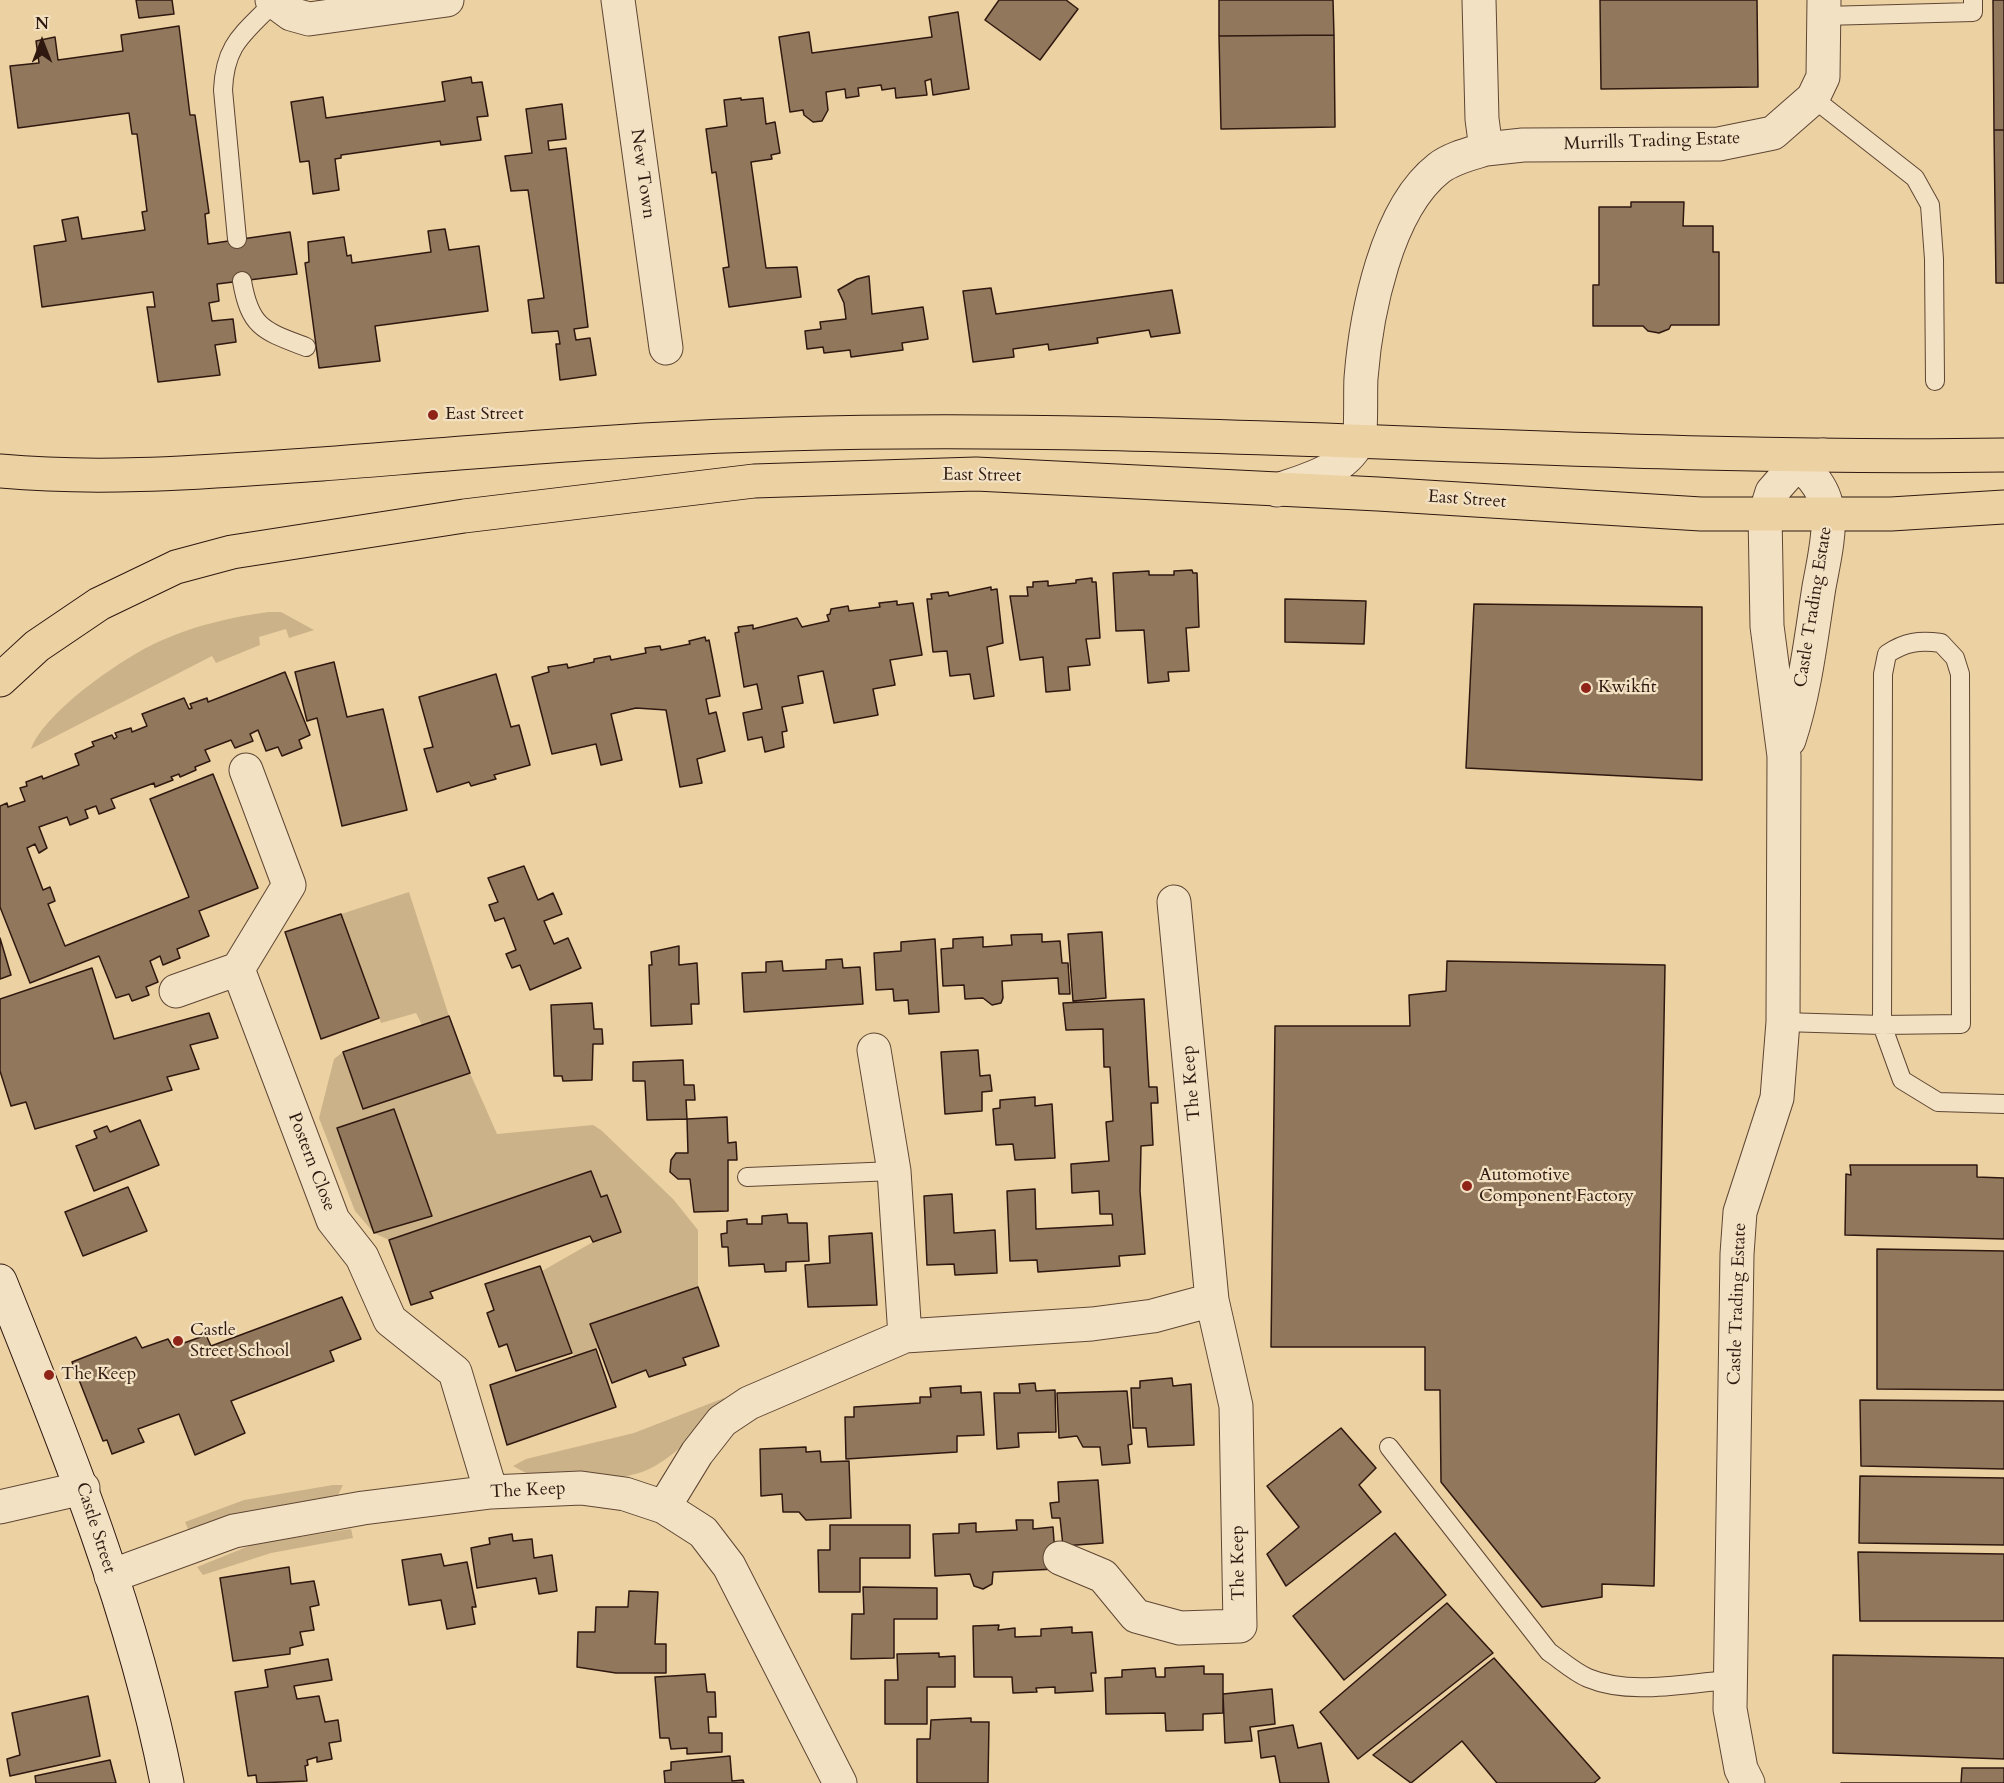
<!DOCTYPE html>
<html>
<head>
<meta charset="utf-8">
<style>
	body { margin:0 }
	#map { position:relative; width:2004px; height:1783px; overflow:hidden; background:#ecd1a2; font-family:Cardo,serif }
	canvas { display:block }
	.north { position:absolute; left:12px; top:12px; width:60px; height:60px; -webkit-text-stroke:4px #f3e1c3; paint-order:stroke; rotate:0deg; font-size:16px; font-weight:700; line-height:24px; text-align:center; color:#2f1810 }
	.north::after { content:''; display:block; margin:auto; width:21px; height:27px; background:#2f1810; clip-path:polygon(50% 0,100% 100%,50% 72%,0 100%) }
</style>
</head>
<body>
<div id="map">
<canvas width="2004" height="1783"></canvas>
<div class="north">N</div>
</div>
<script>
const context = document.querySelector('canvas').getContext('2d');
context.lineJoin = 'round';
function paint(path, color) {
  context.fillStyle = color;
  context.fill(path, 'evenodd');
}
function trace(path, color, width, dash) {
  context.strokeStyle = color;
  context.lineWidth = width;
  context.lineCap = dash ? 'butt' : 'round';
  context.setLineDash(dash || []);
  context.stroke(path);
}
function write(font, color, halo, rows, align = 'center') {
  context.font = font + ' Cardo,serif';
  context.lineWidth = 4.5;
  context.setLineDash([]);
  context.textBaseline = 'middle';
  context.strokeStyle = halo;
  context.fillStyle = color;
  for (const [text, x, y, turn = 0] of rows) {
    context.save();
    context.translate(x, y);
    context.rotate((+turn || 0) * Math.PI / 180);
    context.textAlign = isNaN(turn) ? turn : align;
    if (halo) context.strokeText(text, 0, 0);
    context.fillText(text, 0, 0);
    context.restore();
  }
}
const green = new Path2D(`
	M268 612H281L314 630 289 638 286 629 259 637 260 645 216 663 212 656 31 749C45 711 127 654 165 639 197 625 233 617 268 612Z
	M409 892 449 1016 422 1025 416 1013 381 1023 341 914Z
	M343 1052 363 1109 470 1073 497 1134 593 1125 601 1130 673 1199 698 1230V1287L591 1324 599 1348 574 1356 542 1271 593 1242 621 1232 608 1195 601 1197 591 1171 389 1240 374 1233 355 1211 319 1118 334 1059Z
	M724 1398 726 1400C704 1423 683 1450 655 1466 619 1487 565 1475 526 1473L513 1466 526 1459 634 1433Z
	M333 1485H343L338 1495 250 1511 189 1531 185 1522 244 1500Z
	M351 1529 353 1538 271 1553 203 1575 197 1567 254 1544Z`);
const building = new Path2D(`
	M136 0H172L174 14 139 18Z
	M999 0H1066L1078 9 1040 60 985 20Z
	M1219 0H1333L1334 35 1219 36Z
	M1600 0H1757L1758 87 1601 89Z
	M1993 0H2004V130H1994Z
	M958 12 969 89 933 95 931 79 925 81 927 95 896 98 895 88 882 90 881 85 858 88 859 96 846 98 845 89 826 92 828 110 822 121 813 122 804 115 803 110 790 112 779 37 809 32 812 53 932 37 929 17Z
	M179 26 190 115H195L209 213 205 214 208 244 290 232 297 274 217 284 219 301 209 303 212 321 233 319 236 342 215 345 220 375 158 382 147 307H155L153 292 42 307 34 246 66 241 62 220 78 217 82 239 145 230 142 212 147 211 137 134H132L129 113 18 128 10 66 39 63 36 41 55 37 58 60 123 51 121 35Z
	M1334 35 1335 127 1221 129 1219 36Z
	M471 77 472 83 482 82 488 116 477 117 481 140 441 145 440 141 341 155V158L335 159 339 190 313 194 309 161 300 162 291 102 323 97 326 118 445 101 442 82Z
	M741 98V100L763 98 766 124 775 122 780 153 771 155 772 159 751 162 766 268 797 267 801 297 729 307 723 268 729 267 716 172 712 173 706 129 727 126 724 100Z
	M562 104 566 139 548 141 549 150 566 148 588 327 574 329 576 340 590 338 596 375 560 380 556 344H560L558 331 532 333 528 300 544 298 528 190 511 191 505 156 532 153 526 109Z
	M1994 130H2004V283H1996Z
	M1631 202H1684L1683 226H1713V252H1719V325H1671L1669 329 1659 333 1648 331 1643 326H1593V285H1599V207H1631Z
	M445 229 449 250 479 246 488 311 375 326 380 361 319 368 305 263 309 262 308 242 344 237 347 256 351 255 352 263 431 252 428 231Z
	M869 276 872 314 923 307 928 339 902 343 903 350 851 357 850 350 824 353 823 347 807 349 805 331 821 329 820 322 846 319 844 303 838 290 857 279Z
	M991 288 996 314 1172 290 1180 333 1151 337 1149 330 1097 338 1098 343 1049 350 1048 344 1013 349 1014 357 973 362 963 291Z
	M1192 570 1193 573H1197L1199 627 1186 628 1189 671 1168 672 1169 681 1148 683 1144 630 1116 631 1113 573 1149 571V575H1174V571Z
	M1092 578V582H1096L1100 638 1086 639 1090 665 1068 667 1070 690 1046 692 1043 657 1020 660 1010 596H1028L1027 587H1033V582L1048 581V586L1076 583V580Z
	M991 587V590L997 589 1003 643 987 647 994 696 974 699 970 674 950 676 947 651 933 652 927 599H932L931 594 948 592 949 596Z
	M1285 599 1366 601 1364 644 1285 642Z
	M897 601V605L913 603 922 655 890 660 895 685 873 689 878 715 834 723 823 671 798 676 803 703 782 707 787 731 782 732 784 747 765 752 762 737 748 740 743 713 762 709 757 684 744 687 735 633 739 632 738 627 753 625V629L797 618 802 627 829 621 827 615 830 614 831 609 848 606 849 611 880 607 879 603Z
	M1474 604 1702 607V780L1466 768Z
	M705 637 706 641 709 640 720 696 706 699 709 714 716 712 725 751 697 759 702 783 680 787 666 710 636 708 611 714 622 760 601 765 596 744 552 754 532 677 549 672 548 667 567 664 568 668 594 662V659L610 656 611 660 646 653 645 648 660 646 661 650 690 644 689 641Z
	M334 662 347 717 383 709 407 810 342 826 317 718 307 721 295 672Z
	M285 672 310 735 299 740 302 748 282 756 278 747 266 751 258 730 250 734 253 741 235 748 231 740 205 750 210 761 195 767 196 770 180 777 179 774 171 777 173 780 155 787 154 783 111 799 115 808 99 814 96 806 85 810 88 818 70 825 67 817 39 827 47 848 39 853 35 844 27 848 43 890 50 887 55 901 48 904 65 946 189 897 150 799 213 774 258 888 199 911 209 936 177 949 180 958 163 965 160 956 150 961 158 982 146 987 149 995 132 1001 129 994 116 998 99 956 30 983 0 907V806L7 803 8 807 25 801 20 788 27 786 26 782 42 776 43 779 79 765 75 754 94 746 92 742 112 735 114 739 117 737 115 733 131 728 132 732 147 726 142 714 184 698 189 709 192 708 190 704 207 698 208 702Z
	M496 674 511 727 519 725 530 765 494 775 496 779 471 786 469 782 437 792 424 749 433 747 419 697Z
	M524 866 538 900 553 893 562 914 544 921 554 944 568 938 581 968 530 990 520 965 512 968 506 954 516 950 504 918 495 921 489 905 498 902 488 878Z
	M341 914 379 1018 321 1039 285 932Z
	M1102 932 1106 998 1073 1001 1068 934Z
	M1042 934V942L1060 941 1062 963H1068L1070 994H1059L1058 978 1002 981 1003 998 1001 1003 992 1005 983 998 965 999 964 985 943 986 941 949 953 948V939L983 937V947L1012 945 1011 935Z
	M0 938 11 975 0 979Z
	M935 939 939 1012 909 1014 908 1000 894 1001 893 989 876 990 874 953 901 951V942Z
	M679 946V965L697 963 699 1004H691L692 1024 651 1026 649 965H652L651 952Z
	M842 959 843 968 860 967 863 1004 744 1012 742 973 766 972V962L782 961 783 971 826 969V960Z
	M1447 961 1665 965 1654 1586 1602 1584V1597L1542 1607 1441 1482 1440 1390H1425V1347H1271L1275 1026H1410L1409 995 1446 991Z
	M92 968 114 1039 209 1013 218 1038 190 1045 199 1069 167 1077 172 1090 35 1129 26 1102 11 1106 0 1071V999Z
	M1144 999 1149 1087H1157L1158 1103H1151L1153 1145 1141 1146 1140 1191 1145 1254 1119 1256 1120 1266 1038 1272 1037 1260 1010 1261 1007 1191 1035 1189 1036 1229 1113 1225 1112 1214H1100L1099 1191 1072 1193 1071 1164 1109 1161 1106 1122 1113 1121 1110 1067H1104L1103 1029 1066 1030 1063 1003Z
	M592 1003 594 1029H602L603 1044H593L592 1080 563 1081 562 1076H554L551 1005Z
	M449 1016 470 1073 363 1109 343 1052Z
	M978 1050 980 1076 990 1075 992 1091 982 1092V1111L945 1114 941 1052Z
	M683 1060 684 1085H694L695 1100H686L687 1119 647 1120 645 1081H633V1062Z
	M1035 1097V1106L1052 1104 1055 1158 1015 1160 1013 1144 996 1145 993 1109 1000 1108V1100Z
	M394 1109 432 1216 374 1233 337 1128Z
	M727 1117 728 1143 736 1142 737 1160H728V1211L694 1212 690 1179H678L670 1172 671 1160 676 1153H688L687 1119Z
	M140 1120 159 1165 94 1191 76 1146 97 1138 94 1131 107 1126 110 1132Z
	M1850 1165H1977V1177L2004 1178V1239L1845 1235 1846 1174 1851 1175Z
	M591 1171 601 1197 607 1195 621 1232 593 1242 590 1236 430 1292 433 1298 411 1305 389 1240Z
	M128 1187 147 1231 83 1256 65 1212Z
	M952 1194 954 1233 995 1230 997 1273 955 1275 954 1264 927 1265 924 1196Z
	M787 1214 788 1223H807L809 1261 786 1262V1271L765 1272 764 1264 729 1266 728 1247H722L721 1234 727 1233V1221L747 1219V1224H762V1216Z
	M872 1233 877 1305 808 1307 805 1265 830 1263 829 1236Z
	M1877 1249 2004 1251V1390L1877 1389Z
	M540 1266 572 1353 516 1371 507 1344 499 1347 487 1313 494 1310 485 1284Z
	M698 1287 719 1346 683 1358 686 1365 649 1377 646 1370 612 1383 590 1324Z
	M342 1297 361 1339 330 1351 334 1361 231 1401 245 1433 195 1455 179 1414 138 1429 144 1442 112 1454 107 1440 103 1441 72 1362 136 1337 142 1348 168 1339 173 1347 206 1335 211 1346Z
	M596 1349 616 1407 507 1445 490 1385Z
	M1172 1378 1173 1386 1191 1384 1194 1445 1148 1447 1146 1428H1133L1131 1388H1140V1381Z
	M1035 1383 1036 1391 1055 1390 1056 1432 1018 1433 1019 1447 997 1449 994 1393H1020L1019 1384Z
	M961 1386V1393L981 1392 984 1435 957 1436V1452L846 1459 845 1417H854V1407L920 1403V1397H931L930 1388Z
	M1127 1391 1132 1444 1128 1445 1130 1463 1102 1465 1100 1447H1083L1077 1436 1059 1438 1057 1393Z
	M1860 1400 2004 1401V1469L1861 1466Z
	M1341 1428 1376 1468 1359 1485 1381 1512 1286 1586 1267 1554 1299 1527 1267 1486Z
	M806 1447V1452L820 1451 821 1462 849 1461 851 1518 806 1520 799 1512H783L782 1494 761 1496 760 1449Z
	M1860 1476 2004 1478V1545L1859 1543Z
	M1098 1480 1103 1543 1063 1546 1060 1518H1052L1050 1503 1059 1502 1058 1482Z
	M1016 1520H1033V1529L1053 1527 1056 1569 993 1572 992 1584 983 1589 974 1586 970 1574 935 1576 933 1534 959 1533V1524L976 1523V1532L1017 1530Z
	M830 1525H910V1558H860V1592H819L818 1550H830Z
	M1395 1533 1446 1595 1344 1680 1293 1616Z
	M512 1534 513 1541 532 1539 534 1558 552 1555 557 1591 539 1594 536 1578 477 1588 471 1548 490 1544 489 1538Z
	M1858 1552 2004 1554V1621H1860Z
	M441 1554 444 1566 467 1562 476 1607H472L475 1624 447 1629 441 1600 409 1605 402 1560Z
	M289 1567 291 1584 314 1581 319 1605 310 1607 314 1630 300 1632 303 1645 290 1648V1654L233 1661 220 1578Z
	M863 1587 937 1588V1619H894V1658L851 1659 852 1614H864Z
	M629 1591 658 1592 655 1644H666V1673H616L577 1667 578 1632H595L596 1607H628Z
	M1447 1603 1493 1653 1358 1759 1320 1712Z
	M999 1625 998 1630 1015 1628V1637L1041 1636V1629L1072 1627V1633L1092 1632 1096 1673H1091L1093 1691 1055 1693V1687L1036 1688 1037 1692 1013 1693 1012 1677H974L973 1626Z
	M939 1653V1657L955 1656V1687H927V1724H885V1680H898L897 1654Z
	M1833 1655 2004 1658V1759L1833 1753Z
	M1494 1658 1600 1778 1594 1783H1497L1462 1741 1411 1783 1373 1755Z
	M328 1659 332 1680 294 1686 297 1699 319 1696 325 1722 338 1720 341 1741 329 1743 332 1759 317 1762V1757L307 1760 308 1765 305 1766 307 1781 257 1783 256 1775 248 1776 235 1692 268 1687 265 1670Z
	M1204 1666V1674H1223V1713L1203 1714V1730L1166 1731 1165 1713 1106 1714 1105 1678 1122 1677V1670L1155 1668 1156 1677H1165V1668Z
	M705 1674 707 1692H715L716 1717H708L709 1733H722V1752L687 1754V1748L671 1749 669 1738H660L655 1677Z
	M1272 1689 1275 1724 1250 1727 1252 1741 1225 1743 1223 1694Z
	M88 1696 100 1756 10 1776 7 1759 20 1755 12 1713Z
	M971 1718V1722H989L988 1783H917V1739H930L931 1720Z
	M1293 1725 1298 1748 1321 1743 1329 1783H1280L1275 1756 1261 1758 1258 1731Z
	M730 1756 732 1781 743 1780 744 1783H665L664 1771 671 1770V1762Z
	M110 1760 116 1783H36L35 1776Z
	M1962 1768H2004V1783H1841H1961Z`);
const lane = new Path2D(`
	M1824 16 1973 12V0
	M1813 98 1915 178 1930 205 1934 259 1935 381
	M237 239 223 90C225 43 244 34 274 2
	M242 281C250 328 264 331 306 347
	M1783 1022 1882 1025 1961 1024 1960 674 1955 658 1941 643C1919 640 1905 642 1887 654L1883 674 1882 1025 1902 1080 1938 1102 2004 1104
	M747 1177 894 1171
	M1389 1447 1549 1652C1561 1660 1574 1672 1588 1678 1631 1696 1685 1683 1731 1680`);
const street = new Path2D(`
	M272 0 291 14 309 19 447 0
	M618 0 666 348
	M1486 149 1523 145 1719 144 1773 133 1813 98 1823 77 1824 0
	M1782 456C1807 467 1825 486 1828 514 1830 536 1823 565 1819 587 1811 638 1805 692 1789 740
	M1277 490C1304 481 1344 471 1358 442 1362 433 1360 391 1361 378 1366 315 1386 209 1439 168 1452 158 1470 154 1486 149L1482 119 1479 0
	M238 969 333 1220 362 1257 390 1320 455 1372 491 1492
	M176 991 238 969 289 885 246 770
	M874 1050 894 1171 905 1336
	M0 1507 83 1488
	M664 1507 697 1453 722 1421 749 1403 905 1336 1092 1324 1153 1316 1212 1300 1174 902
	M1060 1558 1103 1576 1136 1616 1180 1628 1240 1626 1236 1406 1212 1300
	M111 1576 234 1531 363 1508 491 1492 581 1488 625 1494 664 1507 703 1532 729 1566 840 1783
	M1748 1783 1741 1769 1730 1709 1737 1254 1740 1212 1777 1098 1783 1022 1784 756 1767 626 1765 514 1772 492 1793 468 1823 455`);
const secondary = new Path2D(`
	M0 1281C66 1445 133 1610 167 1783`);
const primary = new Path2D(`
	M0 471C108 481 214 471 322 464 476 452 630 438 785 434 1191 422 1598 462 2004 455
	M0 680 37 646 99 604 176 567 232 552 464 516 754 481 976 474 1378 494 1701 514H1891L2004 507`);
const markers = [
	[433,415,6,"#8f2418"],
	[1586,688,6,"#8f2418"],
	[1467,1186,6,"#8f2418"],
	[178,1341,6,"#8f2418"],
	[49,1375,6,"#8f2418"]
];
const streetNames = [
	["Murrills Trading Estate",1652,142,-2],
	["New Town",642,174,82],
	["East Street",982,476,1],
	["East Street",1467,500,4],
	["Castle Trading Estate",1814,607,-81],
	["The Keep",1192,1083,-95],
	["Postern Close",311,1162,69],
	["Castle Trading Estate",1738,1304,-88],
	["The Keep",528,1491,-3],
	["Castle Street",95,1528,72],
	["The Keep",1239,1563,-91]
];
const poiNames = [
	["East Street",445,415],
	["Kwikfit",1598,688],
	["Automotive",1479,1176],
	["Component Factory",1479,1197],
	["Castle",190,1331],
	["Street School",190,1352],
	["The Keep",61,1375]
];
paint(green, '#ccb289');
paint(building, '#91785c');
trace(building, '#2f1810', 1.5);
trace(lane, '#5e4634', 20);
trace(street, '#5e4634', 35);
trace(secondary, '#2f1810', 35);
trace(primary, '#2f1810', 35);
trace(lane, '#f3e1c3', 18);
trace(street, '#f3e1c3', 33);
trace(secondary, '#f3e1c3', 33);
trace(primary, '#ecd1a2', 33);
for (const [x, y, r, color] of markers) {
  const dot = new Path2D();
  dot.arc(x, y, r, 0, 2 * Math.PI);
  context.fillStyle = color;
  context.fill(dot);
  trace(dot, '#f3e1c3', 2);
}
write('18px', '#2f1810', '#f3e1c3', streetNames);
write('18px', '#2f1810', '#f3e1c3', poiNames, 'left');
</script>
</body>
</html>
